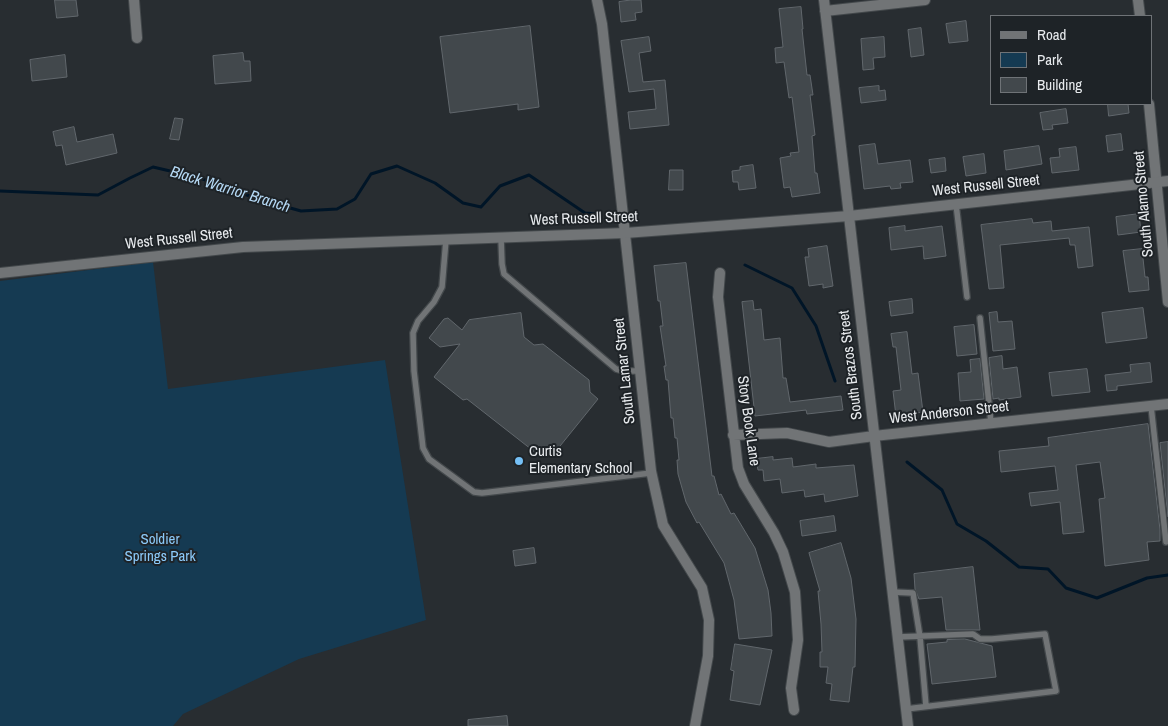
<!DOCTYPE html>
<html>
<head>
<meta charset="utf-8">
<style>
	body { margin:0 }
	#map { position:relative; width:1168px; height:726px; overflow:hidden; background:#282d31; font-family:"Archivo Narrow",sans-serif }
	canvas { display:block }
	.legend { position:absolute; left:990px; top:15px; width:162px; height:90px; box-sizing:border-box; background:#1e2327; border:1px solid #6f7377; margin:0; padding:6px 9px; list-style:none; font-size:15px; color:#e8ebee }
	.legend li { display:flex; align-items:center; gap:10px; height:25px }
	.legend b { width:25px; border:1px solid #6f7377 }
</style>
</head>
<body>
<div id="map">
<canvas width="1168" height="726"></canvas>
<ul class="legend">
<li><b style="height:6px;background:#717476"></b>Road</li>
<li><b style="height:14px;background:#153a52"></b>Park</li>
<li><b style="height:14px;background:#42484c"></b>Building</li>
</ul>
</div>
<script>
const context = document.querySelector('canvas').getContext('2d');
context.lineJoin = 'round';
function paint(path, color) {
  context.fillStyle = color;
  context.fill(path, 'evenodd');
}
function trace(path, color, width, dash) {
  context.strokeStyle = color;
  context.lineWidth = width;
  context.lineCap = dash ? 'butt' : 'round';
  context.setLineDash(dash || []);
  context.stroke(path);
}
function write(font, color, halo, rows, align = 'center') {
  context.font = font + ' "Archivo Narrow",sans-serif';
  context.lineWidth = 4;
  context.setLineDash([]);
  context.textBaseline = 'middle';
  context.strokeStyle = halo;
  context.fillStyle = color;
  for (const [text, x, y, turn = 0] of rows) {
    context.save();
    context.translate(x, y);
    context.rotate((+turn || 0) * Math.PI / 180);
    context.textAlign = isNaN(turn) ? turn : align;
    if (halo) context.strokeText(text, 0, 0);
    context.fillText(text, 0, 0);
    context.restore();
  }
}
const green = new Path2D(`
	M153 262 168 389 385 360 426 620 299 659 183 714 173 726H0V281Z`);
const stream = new Path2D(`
	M0 191 98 195 130 178 153 167 200 178 258 199 301 211 337 209 355 199 371 174 397 166 435 183 463 203 481 207 500 186 529 175 585 213 597 214
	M745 265 792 288 816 326 835 381
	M907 462 942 490 957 524 986 541 1019 567 1048 569 1066 588 1097 598 1147 578 1168 575`);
const building = new Path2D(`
	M55 0H76L78 16 57 18Z
	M631 0H641L642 12 635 13 636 20 621 22 619 2Z
	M801 7 803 29H802L807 75H810L813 95H810L815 135 812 136 815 173H817L820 193 792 197 790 187 784 188 780 158 791 156 790 153 799 152 792 97 789 98 784 62 776 63 775 48 783 47 779 9Z
	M966 21 968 41 949 43 946 24Z
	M530 26 539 107 518 110V104L450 113 440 37Z
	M921 28 924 55 911 57 908 30Z
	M649 37 651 51 639 53 643 82 665 80 669 125 630 129 628 112 656 109 654 89 629 92 621 41Z
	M884 37 885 57 873 58 874 69 863 70 861 39Z
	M243 53 244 61H250L251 81 215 84 213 56Z
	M65 55 67 77 32 81 30 60Z
	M879 86V91L885 90 886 100 861 103 859 88Z
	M1108 104H1128L1129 113 1109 116Z
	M1066 109 1068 123 1052 125 1053 129 1043 130 1040 113Z
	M175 118 183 119 179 140 170 139Z
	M74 127 77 142 113 134 117 153 66 165 62 145 56 146 53 132Z
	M1121 134 1123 150 1108 152 1106 136Z
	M875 144 878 164 910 160 913 182 900 183 901 188 891 189 890 186 864 189 859 146Z
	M1039 146 1042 164 1006 170 1004 151Z
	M1076 147 1079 170 1052 173 1050 158 1060 157 1059 149Z
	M984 154 986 173 966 176 963 157Z
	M945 158 946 171 931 173 929 160Z
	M753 165 756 188 739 190 738 182H733L732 171 740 170V167Z
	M670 170H683V190H669Z
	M1139 214 1141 232 1118 235 1116 217Z
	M1032 219 1033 223 1051 221 1052 231 1089 227 1093 266 1078 268 1075 245H1070L1069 238 1000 245 1004 288 989 289 981 225Z
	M905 226V231L942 226 946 256 924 259 923 246 891 250 889 228Z
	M827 246 833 286 823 288V284L809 286 805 257H809L808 249Z
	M1142 249 1145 277H1148L1149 290 1129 292 1123 251Z
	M686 263 712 476H714L719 495 721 494 731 514 734 513 755 548 768 590 771 613 772 636 739 639 734 600 724 563 699 522 697 523 686 502 678 474 677 460H679L677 438H675L673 418H671L668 380H666L664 366H666L660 326H663L660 301H658L654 266Z
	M912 299 913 313 891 316 889 302Z
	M753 301 754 310 761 309 764 340 780 338 783 378H786L790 402 841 396 843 410 807 414 806 410 755 416 742 302Z
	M1143 308 1147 338 1106 343 1102 313Z
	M997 312 998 322 1012 321 1015 349 993 351 989 313Z
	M521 313 524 337 534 345 543 344 589 380 590 392 598 399 552 456 541 447 536 453 467 399 463 400 434 377 460 344 440 347 429 338 444 319 448 318 462 330 469 320Z
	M974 325 977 354 957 356 954 327Z
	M907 332 912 374 918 373 923 412 896 416 893 391 901 390 896 347H893L891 334Z
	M1002 356 1003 369 1017 367 1021 397 999 400V398L993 399 989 358Z
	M980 359 984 399 960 401 958 373 971 372 970 360Z
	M1150 363 1152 382 1117 386V390L1107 391 1105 375 1131 372 1130 365Z
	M1087 369 1090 392 1052 396 1049 373Z
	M1148 424 1160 530V541L1147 542 1149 560 1105 566 1099 499 1105 498 1100 462 1076 465 1084 532 1063 534 1060 502 1031 506 1029 493 1058 490 1055 466 1001 472 999 451 1049 446 1048 438Z
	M1168 442V517L1160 443Z
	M773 457V460L792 458 793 467 816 464V468L854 465 858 496 825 502 824 494 805 497 804 490 782 493 780 479 764 481 763 470H758L756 459Z
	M834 516 836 531 802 536 800 521Z
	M841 543 851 578 856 619 855 667H853L849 702 830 700 832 684 826 683 828 667H820V652H822L821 624 818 591H820L809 553Z
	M534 548 536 563 515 566 513 551Z
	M973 567 980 630H946L942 597 919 599 915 589 914 574Z
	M965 639 992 646 996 677 932 684 927 644 947 642V640Z
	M735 644 772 650 760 705 730 700 734 671 731 670Z
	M507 716 508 726H468V720Z`);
const service = new Path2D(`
	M956 204 967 297
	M501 238 502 264 504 274 616 369 623 371H640
	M446 240 442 287 434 302 418 321 413 333 414 371 423 448 429 459 474 492 482 493 651 473
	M980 318 991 423
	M1151 406 1166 542
	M892 592 913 593 920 637 926 706
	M898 637 973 634 980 639H992L1045 634 1056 691 906 709`);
const minor = new Path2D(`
	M134 0 137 38
	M597 0 602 24 651 471 663 525 702 588 709 620 708 656 695 726
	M824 0 908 726
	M1138 0 1140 16
	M825 11 925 0
	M1149 104 1168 302
	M720 273 718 297 738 468 744 484 774 533 783 552 795 592 798 640 791 688 794 710
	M733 435 787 433 829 442 874 436 1168 404`);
const tertiary = new Path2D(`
	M0 273 243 247 625 233 849 216 1168 181`);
const markers = [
	[519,461,5,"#75c0f6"]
];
const streetNames = [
	["West Russell Street",986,186,-6],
	["South Alamo Street",1144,204,-95],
	["West Russell Street",584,219,-2],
	["West Russell Street",179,239,-6],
	["South Brazos Street",851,365,-97],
	["South Lamar Street",625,371,-96],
	["West Anderson Street",949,413,-6],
	["Story Book Lane",748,421,82]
];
const poiNames = [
	["Curtis",529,452],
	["Elementary School",529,469]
];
const parkNames = [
	["Soldier",160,540],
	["Springs Park",160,557]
];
const waterNames = [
	["Black Warrior Branch",230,190,17]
];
paint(green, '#153a52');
trace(stream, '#001527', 3);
paint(building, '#42484c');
trace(building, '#61676c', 1);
trace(service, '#43484b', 8);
trace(minor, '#43484b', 12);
trace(tertiary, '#43484b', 12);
trace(service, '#717476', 5.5);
trace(minor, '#717476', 10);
trace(tertiary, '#717476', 10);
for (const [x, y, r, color] of markers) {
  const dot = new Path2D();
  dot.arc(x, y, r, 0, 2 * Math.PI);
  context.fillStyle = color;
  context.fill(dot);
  trace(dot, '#1e2327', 2);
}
write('15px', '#e8ebee', '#1e2327', streetNames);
write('15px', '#e8ebee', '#1e2327', poiNames, 'left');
write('15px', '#8ccaf9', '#1e2327', parkNames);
write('italic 16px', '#b5d9f5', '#1e2327', waterNames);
</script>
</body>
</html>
